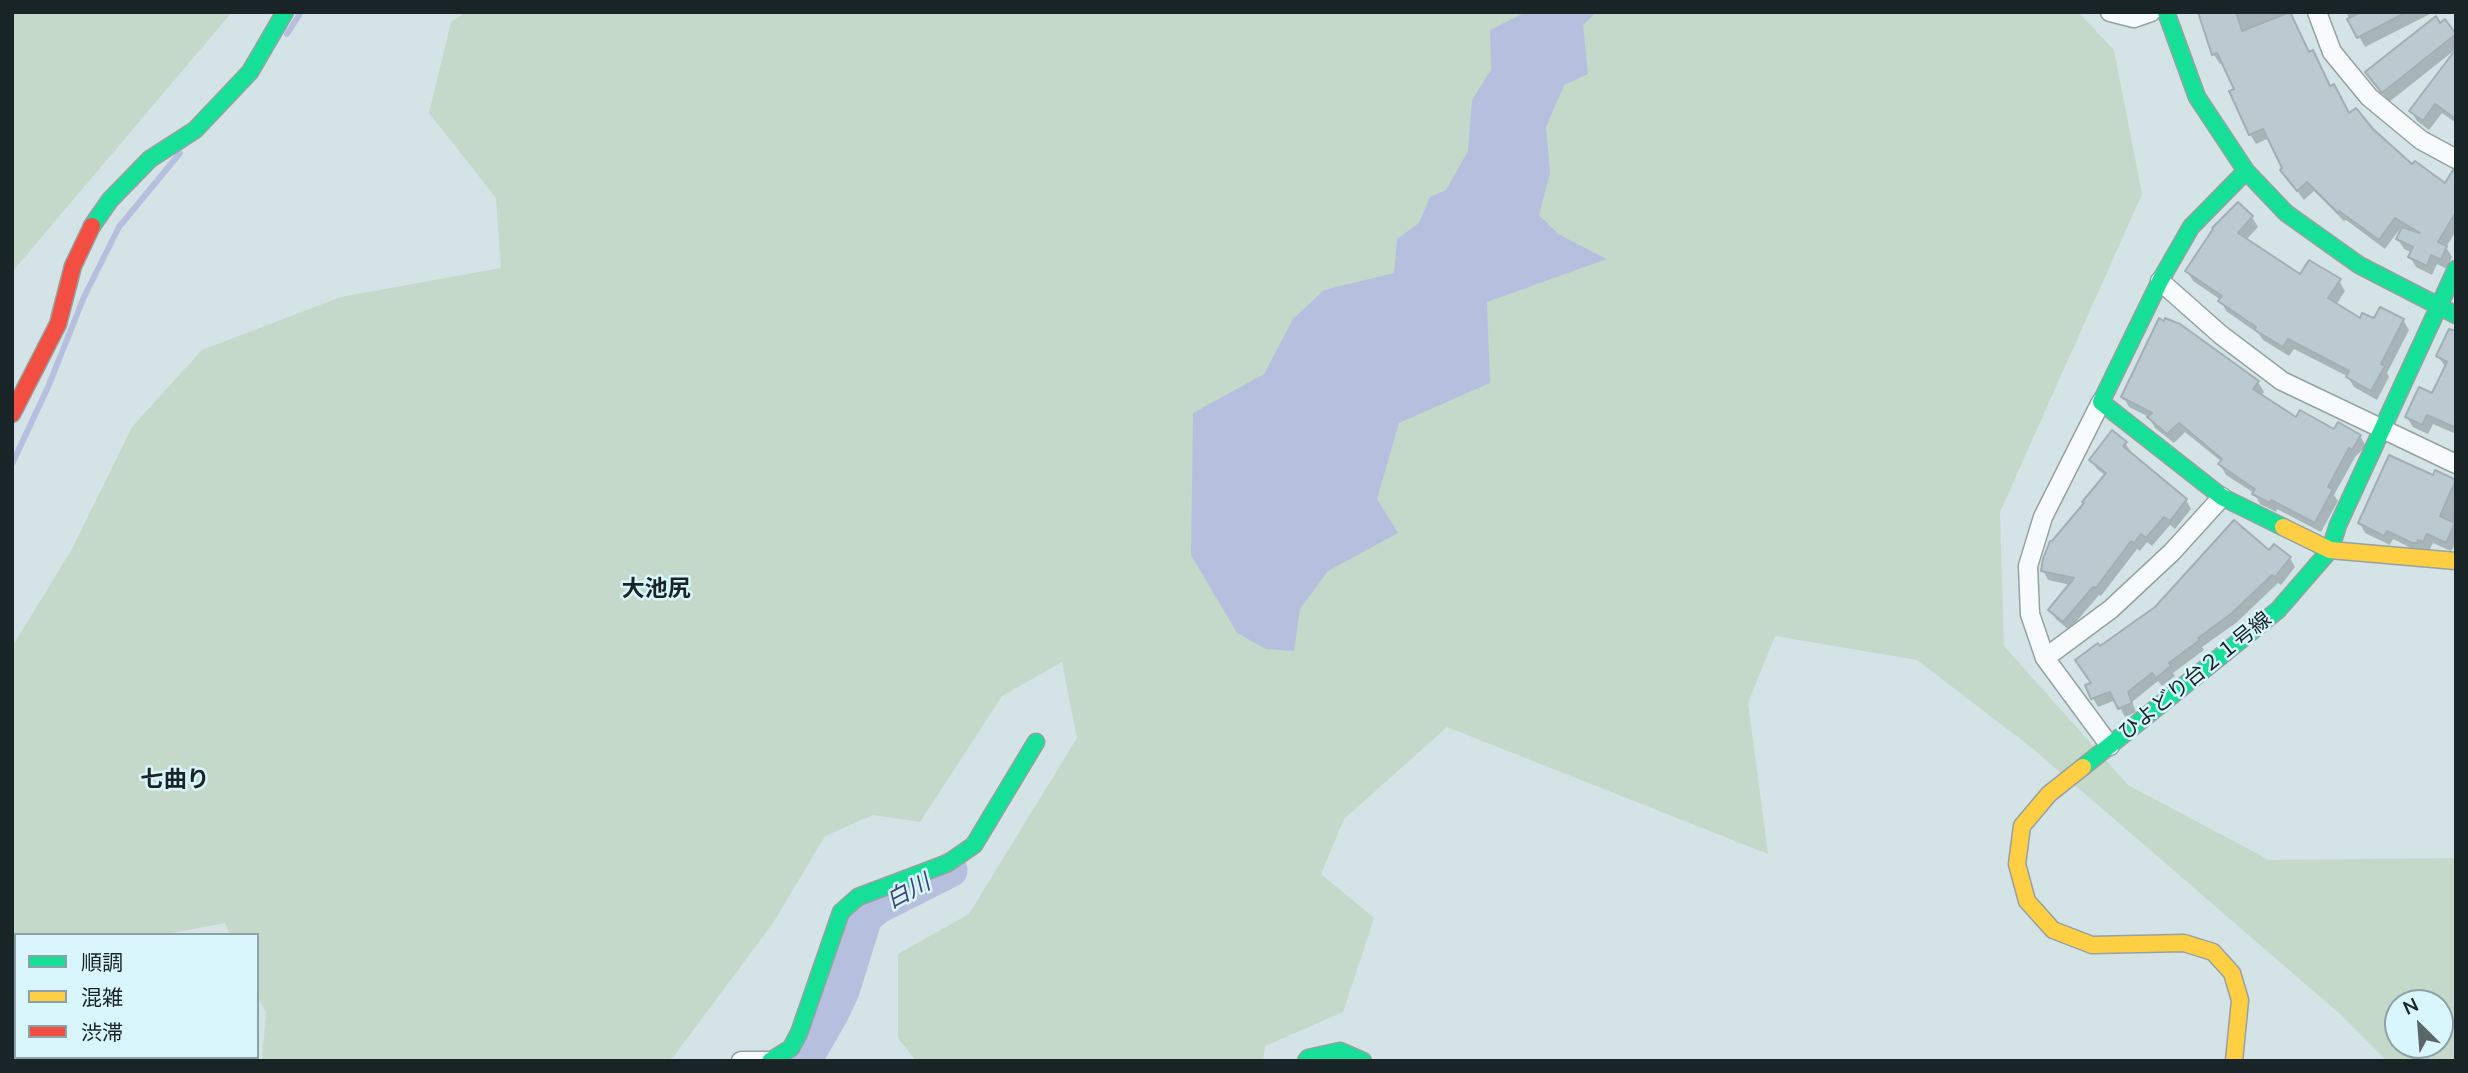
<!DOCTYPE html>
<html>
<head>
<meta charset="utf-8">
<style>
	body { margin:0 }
	#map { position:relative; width:2468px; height:1073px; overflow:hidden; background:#d3e3e6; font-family:"Nunito Sans","Noto Sans JP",sans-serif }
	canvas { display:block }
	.frame { position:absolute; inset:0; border:14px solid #192426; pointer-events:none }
	.legend { position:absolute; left:14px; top:933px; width:245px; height:126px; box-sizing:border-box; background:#d8f6fb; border:2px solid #8ca2a6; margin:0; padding:9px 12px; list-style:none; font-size:21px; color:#192426 }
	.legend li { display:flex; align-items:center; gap:14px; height:35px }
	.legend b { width:35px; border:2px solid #8ca2a6 }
	.north { position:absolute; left:2384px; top:989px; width:70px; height:70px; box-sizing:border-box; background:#d8f6fb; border:2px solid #8ca2a6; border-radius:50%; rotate:335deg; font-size:19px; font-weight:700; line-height:28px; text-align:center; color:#192426 }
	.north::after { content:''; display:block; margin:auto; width:24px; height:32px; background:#5a6769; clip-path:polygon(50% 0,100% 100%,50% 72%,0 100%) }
</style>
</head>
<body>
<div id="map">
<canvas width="2468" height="1073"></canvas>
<div class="frame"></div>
<ul class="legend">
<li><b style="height:9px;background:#16e098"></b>順調</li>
<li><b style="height:9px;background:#ffcf43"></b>混雑</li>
<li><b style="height:9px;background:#f24e42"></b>渋滞</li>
</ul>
<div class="north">N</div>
</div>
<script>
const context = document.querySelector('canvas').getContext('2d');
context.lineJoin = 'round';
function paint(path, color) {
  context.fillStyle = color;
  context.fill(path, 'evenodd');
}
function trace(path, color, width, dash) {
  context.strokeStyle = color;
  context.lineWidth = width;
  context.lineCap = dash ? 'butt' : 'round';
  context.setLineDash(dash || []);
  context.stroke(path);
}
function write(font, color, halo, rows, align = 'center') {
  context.font = font + ' "Nunito Sans","Noto Sans JP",sans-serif';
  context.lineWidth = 5;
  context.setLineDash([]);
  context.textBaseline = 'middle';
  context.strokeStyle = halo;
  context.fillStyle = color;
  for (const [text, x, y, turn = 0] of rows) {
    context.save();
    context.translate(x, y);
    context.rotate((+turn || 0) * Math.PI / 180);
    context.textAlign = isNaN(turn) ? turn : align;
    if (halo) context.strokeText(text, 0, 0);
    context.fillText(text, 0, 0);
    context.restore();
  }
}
const green = new Path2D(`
	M12 12H232L12 272Z
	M466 12H2078L2114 50 2142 194 2000 512 2004 646 2128 785 2269 860 2456 858V1061H2387L2340 1014 2032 748 1917 660 1775 636 1748 703 1768 854 1447 727 1344 819 1321 874 1374 918 1343 1012 1265 1046 1263 1061H916L898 1038V954L969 914 1077 738 1062 662 1002 696 920 822 873 815 825 836 773 923 674 1056 668 1061H262L266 1013 257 995V935H230L225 923 161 935H16V1057H86L84 1061H12V647L72 549 132 427 202 350 341 297 501 268 496 198 429 113 451 22ZM2398 1003H2440V1045H2398Z`);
const water = new Path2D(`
	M1526 12H1597L1583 25 1588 74 1564 85 1546 127 1550 173 1539 215 1558 234 1607 259 1487 302 1490 383 1399 423 1377 499 1398 533 1328 571 1300 609 1294 651 1266 649 1237 633 1191 555 1193 413 1264 374 1293 319 1324 290 1394 273 1397 239 1419 223 1430 197 1446 190 1468 151 1472 100 1491 70 1490 30Z`);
const shadow = new Path2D(`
	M2200 12H2287L2309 54 2349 116 2372 130 2412 167 2446 185 2456 188V231L2446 247 2452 257 2447 269 2437 264 2432 275 2416 267 2410 257 2412 253 2404 249 2398 239 2402 226 2385 249 2346 220 2344 221 2314 191 2304 200 2282 171 2284 169 2269 138 2256 144 2250 134 2237 90 2224 63 2220 64 2214 55Z
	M2346 12H2429L2430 14 2365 47Z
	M2445 21 2456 36V49L2389 102 2373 82Z
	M2456 52V123L2442 113 2429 130 2417 121 2411 111Z
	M2252 217 2258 227 2246 240 2301 276 2339 281 2345 291 2336 305 2361 320H2403L2409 330 2387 373 2389 377 2377 400 2354 387 2347 376 2294 349 2289 356 2263 340 2259 334 2226 311 2221 300 2193 281 2187 271Z
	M2456 343V434L2433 424 2428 434 2413 427 2407 417 2432 395 2446 368 2438 356Z
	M2258 382 2264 392 2261 396 2297 420 2360 436 2366 446 2355 457 2334 495 2338 501 2321 532 2277 509 2276 512 2260 504 2254 493 2226 475 2220 464 2222 462 2185 432 2174 443 2155 428 2149 417 2129 407 2123 396Z
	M2125 443 2131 452 2186 500 2191 509 2175 529 2170 525 2152 546 2147 542 2140 551 2137 549 2101 596 2099 595 2069 630 2056 619 2051 610 2071 585 2048 580 2043 570 2053 543 2106 476 2097 469 2091 460Z
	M2436 472 2456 482V543L2451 551 2433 543 2429 551 2419 552 2393 539 2390 545 2365 533 2360 523 2433 478Z
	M2270 553 2290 558 2295 567 2281 585 2278 583 2236 623 2202 647 2204 650 2173 673 2175 676 2162 686 2158 681 2132 702 2136 712 2125 717 2116 700 2098 707 2093 698 2099 648Z`);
const stream = new Path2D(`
	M287 34 301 12
	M12 464 48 387 84 297 119 227 180 153`);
const river = new Path2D(`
	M793 1061 808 1054 831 1014 842 991 865 917 877 907 950 870`);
const building = new Path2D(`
	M2198 12H2236L2242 31 2290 12 2309 52 2313 50 2330 86 2334 84 2349 113 2356 108 2373 129 2412 164 2415 161 2445 183 2453 170H2456V212L2438 242 2447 246 2441 260 2431 255 2427 266 2408 257 2413 247 2396 239 2402 227 2420 233 2395 218 2379 240 2339 211 2338 213 2307 182 2297 191 2280 170 2282 168 2263 129 2249 135 2229 91 2234 89 2217 53 2212 55Z
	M2361 12H2407L2357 38 2347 19Z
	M2436 16 2440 23 2445 19 2456 34 2382 93 2365 72Z
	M2456 49V119L2435 104 2423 121 2409 111Z
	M2238 202 2253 216 2238 233 2300 274 2309 260 2341 279 2328 298 2360 318 2362 313 2374 318 2380 307 2404 319 2381 364 2385 366 2371 391 2346 377 2349 371 2288 339 2283 347 2255 330 2256 327 2218 301 2222 296 2185 271 2213 229 2212 228Z
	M2159 318 2164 321 2165 318 2180 324 2259 381 2253 389 2296 417 2300 410 2334 429 2338 422 2361 435 2352 450 2349 448 2328 487 2333 489 2315 523 2271 500 2270 503 2252 494 2255 489 2218 464 2222 459 2179 423 2167 434 2147 417 2152 413 2121 397Z
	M2449 329 2456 331V428L2427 415 2422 425 2405 417 2419 387 2432 393 2447 362 2436 356Z
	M2112 430 2127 442 2123 446 2187 499 2170 521 2164 517 2146 538 2141 534 2134 543 2131 541 2096 588 2093 587 2063 622 2048 610 2074 578 2041 571 2043 559 2050 541H2052L2084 503 2082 502 2106 473 2089 460Z
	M2389 455 2433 475 2435 470 2456 480 2440 516 2455 523 2446 543 2427 534 2423 542 2418 540 2417 543H2412L2387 531 2384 536 2358 523Z
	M2234 520 2269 550 2274 544 2291 557 2275 577 2272 575 2231 614 2198 638 2200 640 2169 663 2171 666 2156 678 2152 673 2128 692 2132 703 2118 709 2110 692 2091 699 2085 685 2091 683 2075 660 2098 643 2100 646 2155 607Z`);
const street = new Path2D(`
	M2110 12 2134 18 2151 12
	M2317 12 2332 52 2369 97 2421 140 2456 159
	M2160 281 2221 335 2282 381 2456 464
	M2101 402 2043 517 2028 566 2030 614 2045 658 2110 746
	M2045 658 2111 609 2172 552 2222 497
	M741 1061H768`);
const fast = new Path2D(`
	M2166 12 2197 97 2246 171 2286 213 2359 265 2456 315
	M2246 171 2191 227 2160 281 2101 402 2222 497 2283 527
	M92 226 110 200 150 159 195 130 250 72 285 12
	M2083 767 2278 610 2330 550 2338 525 2456 269
	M770 1061 791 1048 799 1033 841 912 858 897 948 863 974 845 1036 742
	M1306 1061 1308 1058 1340 1051 1363 1061`);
const slow = new Path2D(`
	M2283 527 2330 550 2456 561
	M2083 767 2049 794 2022 826 2017 864 2027 901 2053 930 2092 945 2184 943 2213 952 2232 973 2240 1000 2234 1061`);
const jam = new Path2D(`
	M12 414 58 324 73 266 92 226`);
const streetNames = [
	["ひよどり台２１号線",2196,677,-39]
];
const neighbourhoodNames = [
	["大池尻",656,590],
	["七曲り",175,781]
];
const waterNames = [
	["白川",909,893,-28]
];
paint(green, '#c4d9ca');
paint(water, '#b6c0de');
paint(shadow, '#0003');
trace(stream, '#b6c0de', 6);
trace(river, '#b6c0de', 35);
paint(building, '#bbcad1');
trace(building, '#a4afb4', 2);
trace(street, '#95a2a4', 21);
trace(fast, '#95a2a4', 19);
trace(slow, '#95a2a4', 19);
trace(jam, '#95a2a4', 19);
trace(street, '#f8fbfb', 18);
trace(fast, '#16e098', 16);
trace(slow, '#ffcf43', 16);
trace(jam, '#f24e42', 16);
write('21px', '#192426', '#d8f6fb', streetNames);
write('bold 23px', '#192426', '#d8f6fb', neighbourhoodNames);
write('italic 23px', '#3f457b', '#d8f6fb', waterNames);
</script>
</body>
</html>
